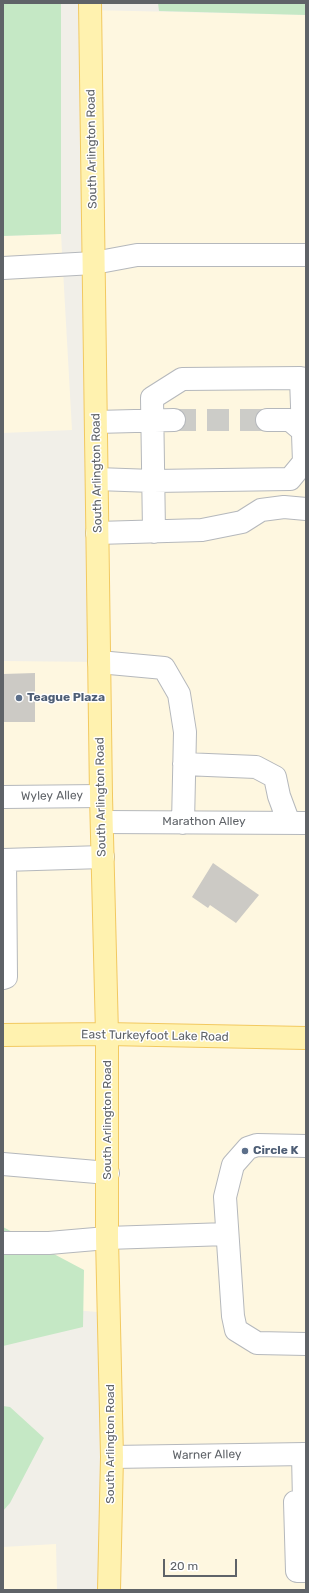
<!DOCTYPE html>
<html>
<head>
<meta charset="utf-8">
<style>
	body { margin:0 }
	#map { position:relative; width:309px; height:1593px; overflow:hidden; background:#f1efe8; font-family:Rubik,sans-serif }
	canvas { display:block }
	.frame { position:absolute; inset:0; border:4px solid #5f6368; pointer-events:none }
	.scale { position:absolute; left:163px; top:1559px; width:74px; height:18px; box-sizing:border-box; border:2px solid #5f6368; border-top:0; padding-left:5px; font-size:12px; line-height:14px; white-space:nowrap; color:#5f6368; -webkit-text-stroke:3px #fff; paint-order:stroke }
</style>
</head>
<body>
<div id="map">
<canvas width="309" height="1593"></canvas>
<div class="frame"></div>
<div class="scale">20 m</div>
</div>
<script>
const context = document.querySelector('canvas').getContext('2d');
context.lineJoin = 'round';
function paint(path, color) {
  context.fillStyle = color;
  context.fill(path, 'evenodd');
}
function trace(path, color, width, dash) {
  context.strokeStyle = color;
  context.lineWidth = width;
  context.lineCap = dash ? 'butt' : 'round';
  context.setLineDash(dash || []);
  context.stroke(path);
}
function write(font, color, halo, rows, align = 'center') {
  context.font = font + ' Rubik,sans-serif';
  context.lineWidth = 3;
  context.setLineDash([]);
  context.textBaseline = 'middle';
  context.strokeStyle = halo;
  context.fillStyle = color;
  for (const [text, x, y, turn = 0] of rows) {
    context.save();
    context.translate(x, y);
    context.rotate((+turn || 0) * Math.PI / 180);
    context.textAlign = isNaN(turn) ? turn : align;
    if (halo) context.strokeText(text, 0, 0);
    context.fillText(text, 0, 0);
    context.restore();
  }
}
const commercial = new Path2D(`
	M90 10 306 15V1590H109V1313L3 1304V661L99 662Z
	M61 234 72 430 3 433V236Z
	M56 1544 57 1590H3V1547Z`);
const green = new Path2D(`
	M3 3H61V234L3 236Z
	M158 3H306V15L159 11Z
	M3 1227 84 1270 83 1327 3 1346Z
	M3 1406 10 1407 44 1438 10 1503 3 1511Z`);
const building = new Path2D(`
	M35 673V722H3V674Z
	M213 863 259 895 236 923 210 905 208 908 192 897Z`);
const minorTunnel = new Path2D(`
	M174 420H267`);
const minor = new Path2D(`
	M3 268 94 263 137 255H306
	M267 420H290L303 431
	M96 422 174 420
	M97 479 153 481 290 479 304 462 301 378 182 379 152 398 154 532
	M97 533 202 530 242 522 261 510 284 507 306 509
	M99 662 164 668 179 694 185 732 183 823
	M184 764 256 767 275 777 279 796 289 823
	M3 797 101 796
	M102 822 306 823
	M3 860 103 857
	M3 978 6 977 5 860
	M306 1146 257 1145 248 1148 233 1165 225 1197 233 1316 236 1330 257 1343 306 1344
	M3 1164 108 1173
	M3 1243H49L107 1238 227 1234
	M303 1454 304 1502
	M112 1457 306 1454
	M306 1502H295L297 1571H306`);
const major = new Path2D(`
	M90 3 101 796 107 1034V1238L112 1457 109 1590
	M3 1035 107 1034 306 1038`);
const markers = [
	[19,698,4,"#5c6f8a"],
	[245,1151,4,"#5c6f8a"]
];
const streetNames = [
	["South Arlington Road",92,149,-91],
	["South Arlington Road",97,473,-91],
	["Wyley Alley",52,796,-1],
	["South Arlington Road",101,797,-91],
	["Marathon Alley",204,822],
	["East Turkeyfoot Lake Road",155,1036,1],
	["South Arlington Road",108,1120,-90],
	["South Arlington Road",111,1444,-90],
	["Warner Alley",207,1455,-1]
];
const serviceNames = [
	["Teague Plaza",27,698],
	["Circle K",253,1151]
];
paint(commercial, '#fef7e0');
paint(green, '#c5e8c5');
paint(building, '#cccac5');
trace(minorTunnel, '#ccccc8', 22, [22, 11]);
trace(minor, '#b5b8bc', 24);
trace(major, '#f2c960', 24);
trace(minor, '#fff', 22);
trace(major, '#fff2af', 22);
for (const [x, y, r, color] of markers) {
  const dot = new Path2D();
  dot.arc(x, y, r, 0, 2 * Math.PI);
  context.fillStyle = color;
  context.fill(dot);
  trace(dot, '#fff', 1.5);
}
write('12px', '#5f6368', '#fff', streetNames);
write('bold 12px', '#4e5e75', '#fff', serviceNames, 'left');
</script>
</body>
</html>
